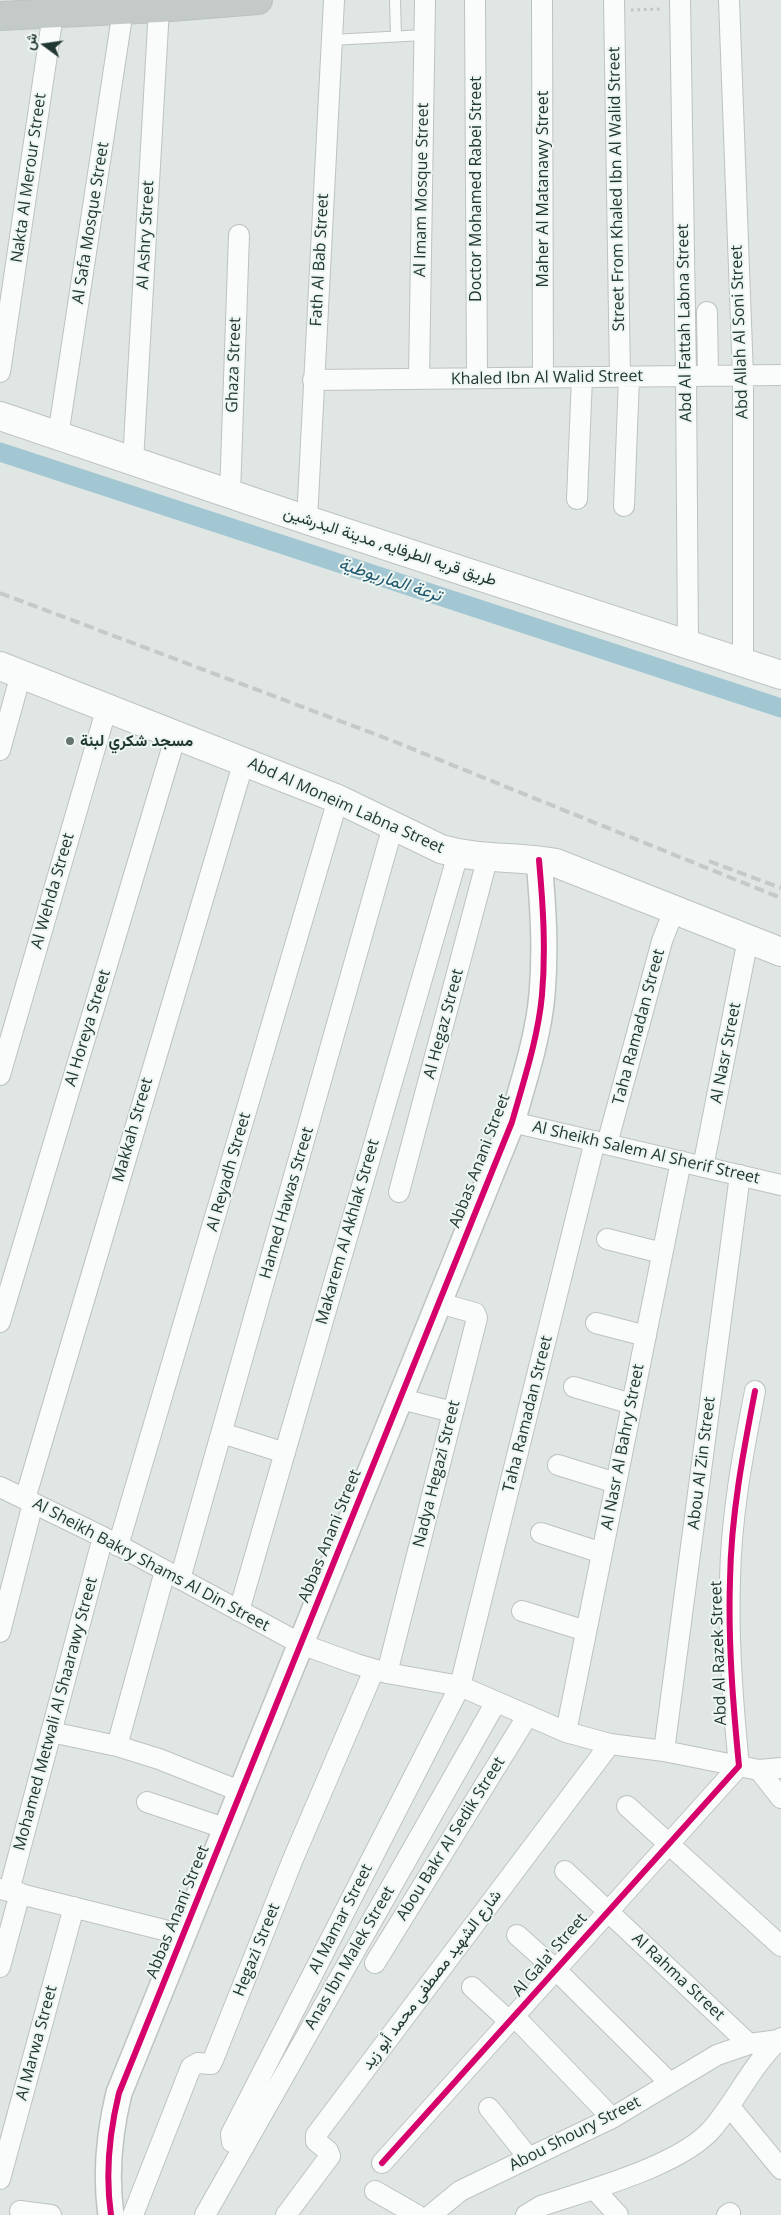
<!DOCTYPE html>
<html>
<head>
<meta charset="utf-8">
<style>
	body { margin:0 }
	#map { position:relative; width:781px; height:2215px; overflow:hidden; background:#e0e6e4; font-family:"Open Sans",Vazirmatn,sans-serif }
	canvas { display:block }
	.north { position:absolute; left:20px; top:20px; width:50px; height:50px; -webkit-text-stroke:4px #eef6f2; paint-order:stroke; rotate:284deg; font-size:14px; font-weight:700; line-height:20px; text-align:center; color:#213733 }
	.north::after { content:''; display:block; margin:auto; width:18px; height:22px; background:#213733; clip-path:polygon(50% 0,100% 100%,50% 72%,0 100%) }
</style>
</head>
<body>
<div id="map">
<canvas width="781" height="2215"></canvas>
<div class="north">ش</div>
</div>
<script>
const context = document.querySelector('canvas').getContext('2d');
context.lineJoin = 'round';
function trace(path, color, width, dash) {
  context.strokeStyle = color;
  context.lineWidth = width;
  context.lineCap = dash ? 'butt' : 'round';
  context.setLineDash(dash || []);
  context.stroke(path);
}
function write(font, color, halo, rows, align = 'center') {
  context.font = font + ' "Open Sans",Vazirmatn,sans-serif';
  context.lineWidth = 4;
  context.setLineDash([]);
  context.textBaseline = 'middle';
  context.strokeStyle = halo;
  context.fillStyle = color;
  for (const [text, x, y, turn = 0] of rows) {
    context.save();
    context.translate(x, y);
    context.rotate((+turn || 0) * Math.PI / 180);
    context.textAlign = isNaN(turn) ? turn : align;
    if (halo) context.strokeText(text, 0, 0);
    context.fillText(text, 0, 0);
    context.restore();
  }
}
const canal = new Path2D(`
	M0 452 781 708`);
const path = new Path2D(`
	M631 10 662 9`);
const service = new Path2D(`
	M395 0 396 36
	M332 40 424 35`);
const minor = new Path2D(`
	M475 0 477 378
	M542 0 543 378
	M614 0 620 377
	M680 0 686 376 688 645
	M729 0 743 376V663
	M707 312 708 376
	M0 372 53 14
	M419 379 425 0
	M313 380 781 375
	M58 436 123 10
	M133 462 159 8
	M230 494 239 235
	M577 499 582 377
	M624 506 629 377
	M307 520 334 0
	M0 750 21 674
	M0 1075 107 707
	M512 1122 781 1185
	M607 1144 662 941 674 910
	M703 1167 748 939
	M399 1192 488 856
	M607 1239 662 1253
	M0 1322 176 735
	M596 1323 646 1336
	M574 1387 632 1404
	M401 1399 453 1412
	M222 1433 285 1453
	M558 1465 616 1483
	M0 1487 103 1537 301 1644 356 1664 387 1673 460 1686 566 1732 610 1744 664 1751 759 1770 781 1768
	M25 1499 244 761
	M541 1533 602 1553
	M118 1546 338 799
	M180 1579 393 826
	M239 1611 458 854
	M522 1611 586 1631
	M0 1632 33 1503
	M387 1673 477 1318 475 1313 439 1303
	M51 1732 117 1746 159 1759 242 1792
	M566 1732 681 1161
	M117 1746 165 1571
	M664 1751 740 1175
	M759 1770 781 1798
	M147 1802 227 1829
	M627 1806 781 1946
	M565 1871 749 2044
	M0 1889 184 1935
	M9 1891 103 1537
	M517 1935 555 1969 670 2083
	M375 1963 528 1715
	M0 1967 20 1893
	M472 1987 510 2022
	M515 2017 612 2118
	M730 2107 781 2169
	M489 2108 528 2157
	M244 2147 232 2142 231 2134 460 1686 595 1141
	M382 2163 739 1766C733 1704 728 1642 730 1580 731 1516 743 1453 755 1391
	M0 2179 74 1907
	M594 2189 618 2215
	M375 2191 417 2215
	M20 2211 51 2215
	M133 2215 191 2067 198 2063 211 2064 213 2060 293 1859 374 1670
	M205 2215 496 1702
	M286 2215 330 2156 328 2151 316 2141V2135L610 1744
	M431 2215 460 2191 612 2118 717 2055 749 2044 779 2040
	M526 2215 541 2206C588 2190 680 2166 712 2129 737 2100 752 2064 781 2038
	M727 2215 730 2213`);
const tertiary = new Path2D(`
	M111 2215C105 2173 109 2134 119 2093L512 1122C524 1080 538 1038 542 995 546 949 543 905 539 860`);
const secondary = new Path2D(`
	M0 416 307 520 781 675
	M0 666 338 799 441 849C479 860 518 856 556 863L781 952`);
const trunk = new Path2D(`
	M0 16 159 8 258 0`);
const rail = new Path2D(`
	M0 593 393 741 781 898
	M709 861 781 888`);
const cycleway = new Path2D(`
	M382 2163 739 1766C733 1704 728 1642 730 1580 731 1516 743 1453 755 1391
	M111 2215C105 2173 109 2134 119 2093L512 1122C524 1080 538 1038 542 995 546 949 543 905 539 860`);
const markers = [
	[70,741,5,"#647471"]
];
const streetNames = [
	["Nakta Al Merour Street",29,178,-82],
	["Doctor Mohamed Rabei Street",476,189,-90],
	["Maher Al Matanawy Street",543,189,-90],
	["Street From Khaled Ibn Al Walid Street",617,189,-91],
	["Al Imam Mosque Street",422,190,-89],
	["Al Safa Mosque Street",91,223,-81],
	["Al Ashry Street",146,235,-87],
	["Fath Al Bab Street",320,260,-87],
	["Abd Al Fattah Labna Street",685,323,-91],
	["Abd Allah Al Soni Street",740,332,-92],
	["Ghaza Street",234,365,-88],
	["Khaled Ibn Al Walid Street",547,378,-1],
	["طريق قريه الطرفايه, مدينة البدرشين",390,547,18],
	["Abd Al Moneim Labna Street",346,806,24],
	["Al Wehda Street",53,891,-74],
	["Al Hegaz Street",444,1024,-75],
	["Taha Ramadan Street",639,1027,-75],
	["Al Horeya Street",88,1028,-73],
	["Al Nasr Street",726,1053,-79],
	["Makkah Street",133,1130,-74],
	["Al Sheikh Salem Al Sherif Street",646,1153,13],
	["Abbas Anani Street",480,1161,-69],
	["Al Reyadh Street",229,1172,-74],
	["Hamed Hawas Street",287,1203,-74],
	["Makarem Al Akhlak Street",348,1232,-74],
	["Taha Ramadan Street",528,1414,-76],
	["Al Nasr Al Bahry Street",623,1447,-79],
	["Abou Al Zin Street",702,1463,-83],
	["Nadya Hegazi Street",437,1474,-76],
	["Abbas Anani Street",330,1536,-68],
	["Al Sheikh Bakry Shams Al Din Street",151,1565,28],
	["Abd Al Razek Street",719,1653,-92],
	["Mohamed Metwali Al Shaarawy Street",56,1714,-75],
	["Abou Bakr Al Sedik Street",451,1839,-58],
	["Abbas Anani Street",178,1912,-68],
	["Al Mamar Street",341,1919,-63],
	["Hegazi Street",257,1950,-68],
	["Al Gala' Street",550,1955,-49],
	["Anas Ibn Malek Street",350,1958,-60],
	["Al Rahma Street",678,1977,43],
	["شارع الشهيد مصطفى محمد أبو زيد",432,1980,-53],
	["Al Marwa Street",37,2043,-75],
	["Abou Shoury Street",575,2134,-27]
];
const poiNames = [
	["مسجد شكري لبنة",80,741]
];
const waterNames = [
	["ترعة الماريوطية",390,580,18]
];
trace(canal, '#a2c7d2', 19);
trace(service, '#bdc3c1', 12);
trace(minor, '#bdc3c1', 22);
trace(tertiary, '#bdc3c1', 28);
trace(secondary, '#bdc3c1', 30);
trace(trunk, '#bbc3c1', 30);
trace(path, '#bfc6c5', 3, [2.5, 4]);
trace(service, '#fafbfb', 10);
trace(minor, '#fafbfb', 20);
trace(tertiary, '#fafbfb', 25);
trace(secondary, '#fafbfb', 28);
trace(trunk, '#c3cac8', 28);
trace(rail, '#c5c9c8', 4, [10, 5]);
trace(cycleway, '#d6006c', 6);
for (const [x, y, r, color] of markers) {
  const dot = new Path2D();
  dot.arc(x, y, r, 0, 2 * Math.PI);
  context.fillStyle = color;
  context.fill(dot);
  trace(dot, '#eef6f2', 2);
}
write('16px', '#213733', '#eef6f2', streetNames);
write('bold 16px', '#213733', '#eef6f2', poiNames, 'left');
write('italic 18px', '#1f586e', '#eef6f2', waterNames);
</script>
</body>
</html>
